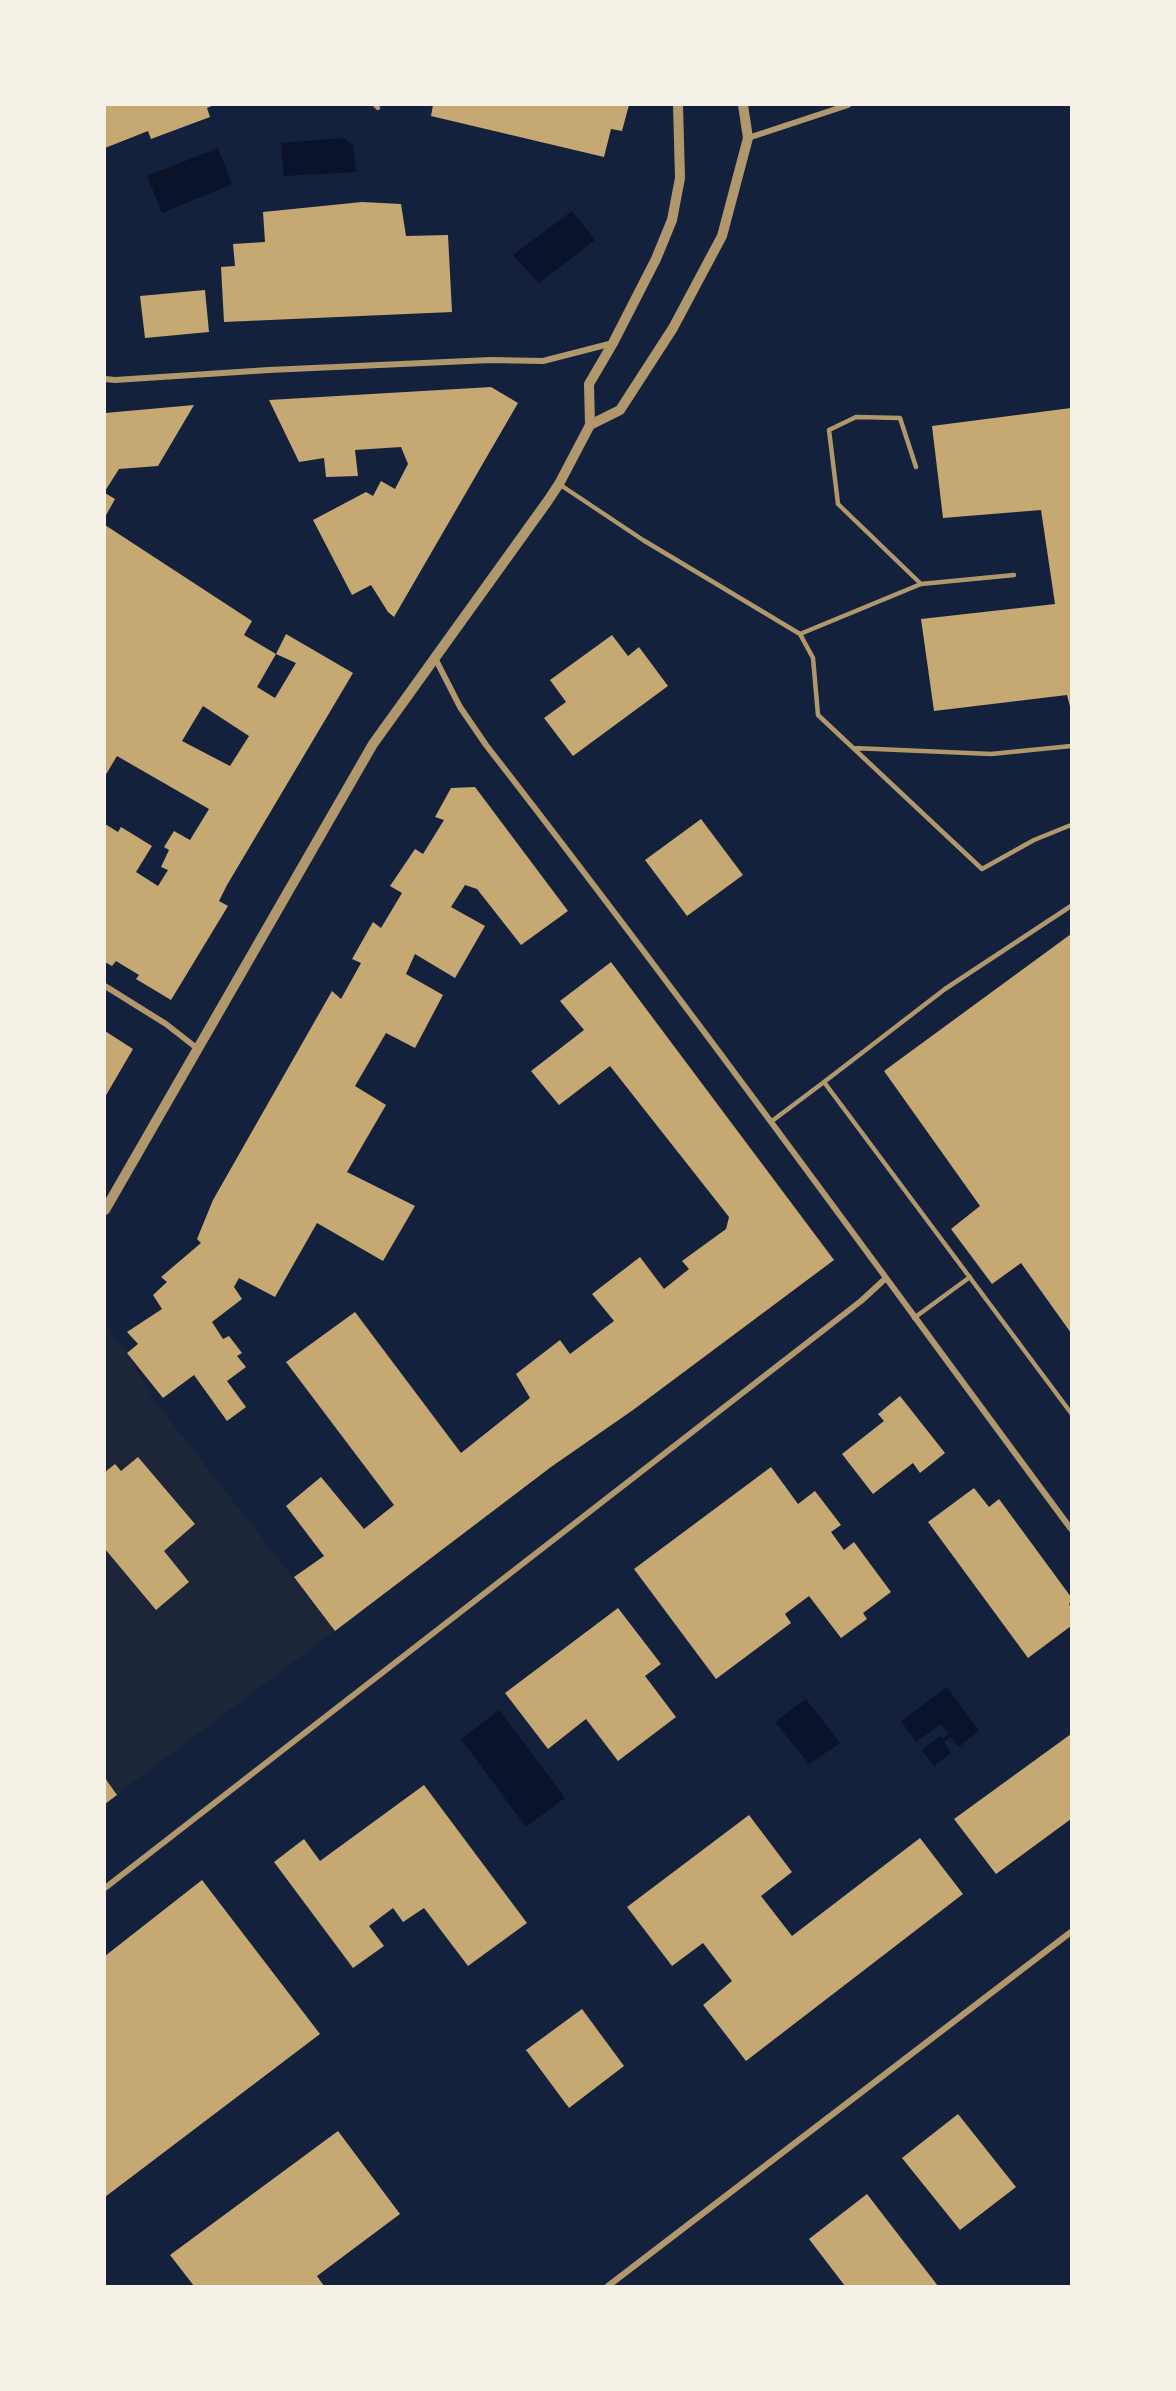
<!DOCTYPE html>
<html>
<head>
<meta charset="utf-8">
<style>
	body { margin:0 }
	#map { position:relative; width:1176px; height:2391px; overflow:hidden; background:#14213d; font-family:Signika,sans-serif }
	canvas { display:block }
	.frame { position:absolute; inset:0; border:106px solid #f6f1e7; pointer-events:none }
</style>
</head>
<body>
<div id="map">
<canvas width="1176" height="2391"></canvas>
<div class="frame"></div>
</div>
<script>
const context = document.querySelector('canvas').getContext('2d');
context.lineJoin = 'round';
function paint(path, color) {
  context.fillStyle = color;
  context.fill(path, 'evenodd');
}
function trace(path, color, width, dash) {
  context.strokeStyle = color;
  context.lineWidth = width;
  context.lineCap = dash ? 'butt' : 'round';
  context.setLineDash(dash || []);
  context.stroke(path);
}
const green = new Path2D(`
	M105 1322 127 1353 154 1400 335 1631 117 1795 105 1778Z`);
const water = new Path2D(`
	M343 138 353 145 356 172 284 176 281 143Z
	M218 148 232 184 162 213 147 176Z
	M572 211 595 240 539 283 513 255Z
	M947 1687 979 1731 959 1747 950 1737 944 1742 951 1753 934 1766 922 1750 940 1736 942 1739 949 1734 941 1724 916 1742 901 1721Z
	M806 1699 840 1743 809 1764 775 1722Z
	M499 1710 565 1798 526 1827 461 1739Z`);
const building = new Path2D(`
	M105 105H214L207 108 210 117 151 139 148 131 105 148Z
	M433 105H629L622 131 611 129 604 157 431 116Z
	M362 202 401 204 406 236 448 235 452 312 224 322 221 267 235 266 233 244 265 242 263 212Z
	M205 290 209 332 145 338 140 296Z
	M491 387 518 403 394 617 388 612 371 585 352 595 313 520 366 492 373 496 381 481 395 489 408 464 401 447 355 450 358 476 326 477 324 458 299 462 269 400Z
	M194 405 158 466 119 469 105 491V413Z
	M1071 408V710L1067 695 934 711 921 619 1055 604 1041 510 943 518 932 426Z
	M105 493 115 499 105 517Z
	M105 525 252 621 244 635 276 654 257 687 275 698 296 663 276 654 286 634 353 673 227 885 219 901 228 906 171 1000 136 979 139 975 116 961 112 966 105 962V824L118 832 121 827 152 846 136 872 158 886 168 870 161 867 169 850 164 847 174 831 190 840 209 809 117 756 105 776ZM203 706 249 736 230 766 182 741Z
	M612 635 628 656 639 647 668 686 573 756 544 718 566 702 550 680Z
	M475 787 568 911 521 945 477 889 465 885 451 907 485 926 455 978 415 954 406 974 443 995 415 1048 386 1033 355 1086 386 1105 347 1172 415 1206 383 1261 317 1223 275 1297 239 1278 234 1287 242 1299 212 1322 223 1339 229 1336 242 1353 237 1356 246 1367 227 1381 246 1407 227 1421 194 1375 163 1398 127 1353 138 1344 127 1332 162 1309 153 1295 167 1282 161 1277 201 1243 197 1239 213 1200 332 991 341 999 361 963 352 959 373 922 381 928 402 893 390 886 415 849 423 854 444 820 435 817 451 788Z
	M701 819 743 875 687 916 645 860Z
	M1071 934V1333L1021 1263 992 1284 951 1229 980 1206 884 1071Z
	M611 962 834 1260 633 1410 551 1467 335 1631 294 1577 324 1556 286 1506 321 1477 364 1529 394 1505 286 1362 355 1312 461 1453 530 1398 516 1374 560 1340 570 1354 614 1321 592 1294 640 1257 664 1289 689 1269 682 1261 726 1229 729 1217 610 1066 559 1105 531 1071 584 1030 560 1001Z
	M105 1031 133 1049 105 1097Z
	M900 1396 945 1453 920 1473 913 1463 873 1494 842 1454 884 1421 878 1414Z
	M138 1457 195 1524 164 1551 189 1582 156 1610 105 1549V1472L115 1464 121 1471Z
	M771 1467 798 1504 815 1491 841 1525 831 1532 844 1550 854 1542 891 1592 863 1613 867 1619 841 1638 809 1596 785 1614 791 1623 716 1679 634 1569Z
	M974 1488 989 1507 999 1499 1071 1597V1602L1069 1604 1071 1608V1626L1028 1658 928 1522Z
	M618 1608 661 1664 645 1676 676 1717 618 1761 586 1719 548 1749 505 1693Z
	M1071 1734V1819L996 1874 954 1819Z
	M105 1778 117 1795 105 1804Z
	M424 1785 527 1923 468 1966 424 1908 403 1922 393 1908 369 1926 384 1946 353 1968 274 1862 304 1839 320 1861Z
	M749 1815 792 1872 761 1896 792 1936 920 1838 963 1894 746 2061 703 2005 732 1981 703 1943 672 1966 627 1907Z
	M202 1880 320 2034 105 2197V1956Z
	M582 2009 624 2066 569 2108 526 2050Z
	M958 2114 1016 2187 960 2230 902 2158Z
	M338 2131 400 2214 317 2276 324 2286H194L170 2255Z
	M867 2194 938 2286H845L809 2239Z`);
const service = new Path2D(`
	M375 105 378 108
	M916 467 900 418 856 417 829 430 838 504 921 584
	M559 484 643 540 800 634 813 658 818 715 982 869 1034 840 1071 825
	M800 634 921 584 1014 575
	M853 748 991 754 1071 746
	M824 1082 945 989 1071 906
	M772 1121 824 1082 1071 1413
	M914 1318 970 1277`);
const minor = new Path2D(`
	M748 138 848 105
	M105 379 115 380 269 370 490 360 543 361 613 343
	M435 658 460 707 486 745C686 1002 877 1267 1071 1529
	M105 986 166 1024 198 1049
	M105 1888 861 1301 885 1279
	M608 2286 1071 1932`);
const tertiary = new Path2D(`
	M590 425 620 410 673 328 722 236 748 138 743 105
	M105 1210 373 744 547 502 559 484 590 425 589 384 613 343 656 259 672 220 680 178 678 105`);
paint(green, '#1d2539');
paint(water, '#0b132b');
paint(building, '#c6a872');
trace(service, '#b1986c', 4.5);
trace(minor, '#b1986c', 6);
trace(tertiary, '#b1986c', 10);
</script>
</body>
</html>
